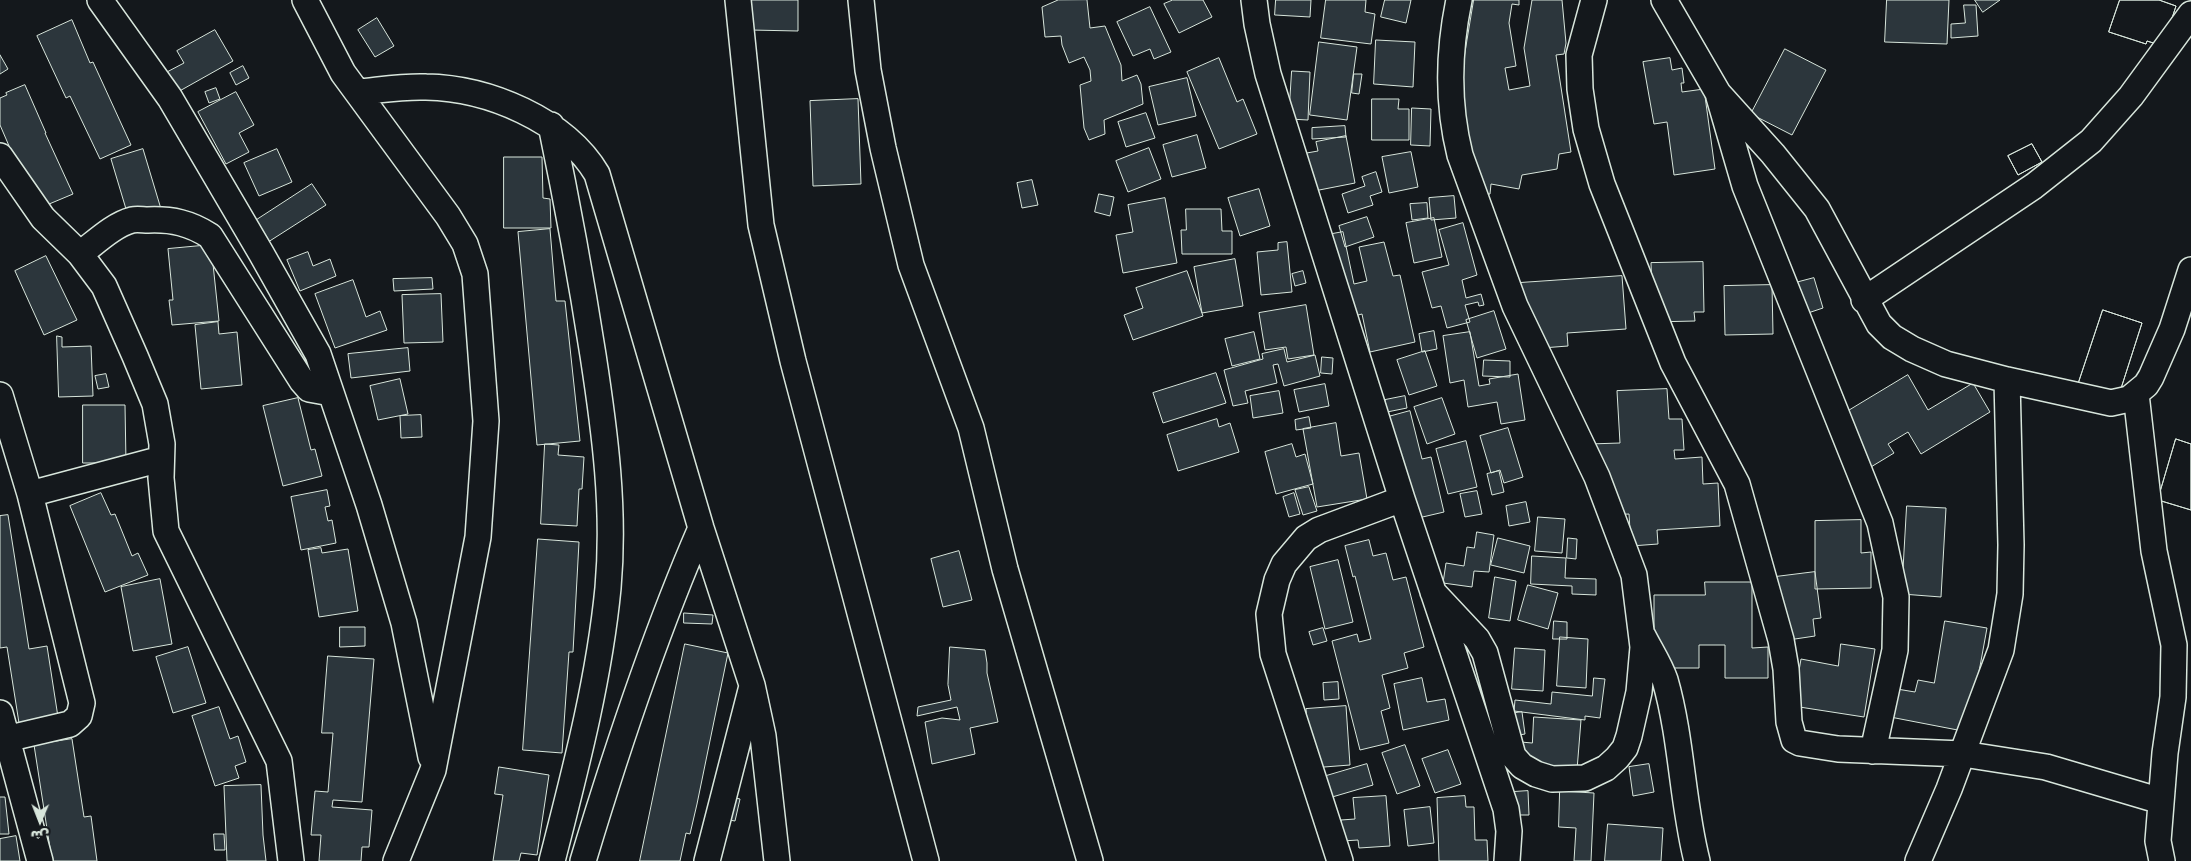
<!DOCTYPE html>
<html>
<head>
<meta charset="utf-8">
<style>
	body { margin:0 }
	#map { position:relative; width:2191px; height:861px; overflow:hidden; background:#14181c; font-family:"DejaVu Sans",Cairo,sans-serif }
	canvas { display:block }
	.north { position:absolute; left:15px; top:796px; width:50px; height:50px; -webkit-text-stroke:4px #14181c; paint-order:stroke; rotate:181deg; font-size:14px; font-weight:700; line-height:20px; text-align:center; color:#d8e6dc }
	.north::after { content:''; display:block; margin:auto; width:18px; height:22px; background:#d8e6dc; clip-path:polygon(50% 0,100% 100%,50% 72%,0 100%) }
</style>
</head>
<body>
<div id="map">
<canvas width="2191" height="861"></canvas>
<div class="north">ش</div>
</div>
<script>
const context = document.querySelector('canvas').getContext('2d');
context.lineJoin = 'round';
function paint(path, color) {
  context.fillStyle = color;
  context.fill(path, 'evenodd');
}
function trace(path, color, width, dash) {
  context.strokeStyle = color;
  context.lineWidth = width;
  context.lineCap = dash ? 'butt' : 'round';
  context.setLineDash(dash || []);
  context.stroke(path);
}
const building = new Path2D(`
	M750 0H798V31L750 30Z
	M1087 0 1090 28 1105 26 1121 65 1122 81 1137 75 1141 84 1143 104 1104 120 1105 134 1089 140 1084 128 1080 85 1091 81 1090 70 1084 57 1069 63 1062 45 1061 36 1045 37 1042 7 1058 0Z
	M1173 0H1203L1212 17 1179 33 1164 4Z
	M1276 0H1311L1310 17 1275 15Z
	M1326 0H1366L1365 12 1375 14 1371 44 1321 38Z
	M1385 0H1411L1406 23 1381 17Z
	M1474 0H1519V5L1512 4 1509 23 1516 66 1505 68 1509 90 1530 86 1524 48 1532 0H1562L1566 43 1564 54 1556 55 1571 152 1559 154 1557 169 1522 175 1519 189 1491 184 1490 194 1472 197 1457 101Z
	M1887 0H1949L1947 44 1885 42Z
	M1975 0H2000L1983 12Z
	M2120 0H2159L2176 6 2163 46 2147 41 2146 44 2109 32Z
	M2120 0H2159L2176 6 2163 46 2147 41 2146 44 2109 32Z
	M1964 5H1976L1978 36 1951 38V24L1965 23Z
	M1150 7 1171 52 1154 59 1150 49 1133 56 1117 22Z
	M377 18 394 46 375 57 358 30Z
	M72 20 90 63 93 62 131 145 100 159 70 96 66 98 37 36Z
	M215 30 233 61 176 93 165 73 184 63 177 51Z
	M1376 40 1415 42 1413 87 1374 84Z
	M1319 42 1357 47 1347 120 1310 115Z
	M1785 49 1826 70 1792 135 1751 114Z
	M0 55 8 69 0 74Z
	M1219 58 1237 102 1243 99 1257 134 1219 149 1187 72Z
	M1670 58 1672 70 1682 68 1684 83H1681L1682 92 1704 89 1715 169 1674 175 1667 122 1654 124 1643 62Z
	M243 66 249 78 236 85 230 73Z
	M1292 71 1310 72 1308 120 1289 119Z
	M1354 74H1362L1359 94 1352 93Z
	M1187 78 1196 116 1158 125 1149 87Z
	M25 85 46 133H45L73 194 42 207 27 173 22 176 0 125V98L7 95 6 93Z
	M216 88 220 99 209 103 205 92Z
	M236 92 254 125 239 133 249 152 226 164 198 112Z
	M858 99 861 184 813 186 810 101Z
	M1372 99H1399L1398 109H1409V140H1372Z
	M1412 108 1431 109 1430 146 1411 145Z
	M1146 113 1155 138 1126 147 1118 122Z
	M1345 126 1346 137 1312 139V128Z
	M1197 135 1206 168 1172 177 1163 145Z
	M1346 136 1355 183 1309 192 1301 154 1318 151 1316 142Z
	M2032 144 2042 162 2018 175 2008 156Z
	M2032 144 2042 162 2018 175 2008 156Z
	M1149 148 1161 179 1128 192 1116 161Z
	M143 149 161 209 129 219 111 159Z
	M277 149 292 182 259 196 244 163Z
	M1411 152 1418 187 1389 193 1382 157Z
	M504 157H542L543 198 550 199 551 228H504Z
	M1376 172 1382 192 1370 196 1373 205 1348 213 1342 194 1365 186 1362 177Z
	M1032 180 1038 205 1022 208 1017 183Z
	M312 184 326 205 265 244 252 223Z
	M1259 189 1270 226 1240 236 1228 198Z
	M1099 194 1114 197 1110 216 1095 212Z
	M1454 196 1456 218 1431 220 1429 198Z
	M1165 198 1177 263 1123 273 1116 235 1133 232 1128 205Z
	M1427 203 1428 218 1412 220 1410 204Z
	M1186 209H1221L1222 231H1232V254H1182L1181 230H1186Z
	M1367 217 1374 237 1345 247 1339 226Z
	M1434 218 1442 257 1414 263 1406 223Z
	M1463 223 1477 275 1462 280 1466 298 1481 294 1484 305 1479 306 1478 302 1465 305 1470 322 1447 328 1441 306 1432 308 1422 272 1449 265 1439 230Z
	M550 229 556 301H565L580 441 537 445 518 232Z
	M1343 232 1354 284 1367 281 1359 247 1384 242 1393 276 1400 275 1415 342 1370 352 1362 314 1347 318 1327 235Z
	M1287 242 1292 292 1261 295 1257 252 1278 250V243Z
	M211 245 219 321 172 325 169 300H173L168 249Z
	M308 252 313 266 330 259 336 276 300 291 287 260Z
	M46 256 77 320 44 335 15 271Z
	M1235 259 1243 306 1202 313 1194 267Z
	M1703 262 1704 312H1694L1695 321 1653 322 1651 263Z
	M1187 271 1203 316 1133 340 1124 315 1143 308 1136 288Z
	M1303 271 1306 283 1295 286 1292 274Z
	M1622 276 1626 329 1567 333 1568 346 1529 349 1519 283Z
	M432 278 433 289 394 291 393 279Z
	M1814 278 1823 308 1805 314 1795 283Z
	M353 280 366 317 380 311 387 330 335 348 315 294Z
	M1772 285 1773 334 1725 335 1724 286Z
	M441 294 443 342 404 343 402 295Z
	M1306 305 1314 355 1288 359 1286 347 1265 350 1259 313Z
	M2103 310 2142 323 2117 401 2077 388Z
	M2103 310 2142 323 2117 401 2077 388Z
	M1494 311 1506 349 1477 358 1466 320Z
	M218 322 219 334 237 332 242 385 201 389 195 325Z
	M1434 331 1437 349 1422 352 1419 334Z
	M1254 332 1260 359 1232 366 1225 339Z
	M1470 332 1479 386 1490 384 1489 379 1518 374 1525 420 1501 424 1497 402 1468 407 1464 380 1450 383 1443 336Z
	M57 336 62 337V347L91 346 93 396 59 397Z
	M408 348 410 371 351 378 348 354Z
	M1284 349 1287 362 1315 355 1320 376 1284 386 1278 364 1273 365 1277 383 1245 391 1248 403 1233 406 1224 370 1263 359 1262 354Z
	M1425 351 1437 386 1409 395 1397 360Z
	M1322 357 1333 358 1332 374 1321 373Z
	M1484 360 1510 361V377L1483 376Z
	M1216 373 1226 403 1163 423 1153 393Z
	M106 374 109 387 98 389 95 376Z
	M1908 375 1928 410 1973 383 1990 412 1921 454 1908 432 1888 444 1894 453 1861 473 1830 422Z
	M400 379 408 414 378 420 370 386Z
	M1325 384 1329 406 1299 412 1294 390Z
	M1667 389 1669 419H1682L1684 450H1674L1675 459 1702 457 1703 484 1718 483 1720 526 1657 530 1658 544 1631 546 1629 514 1608 515 1589 444 1620 443 1617 391Z
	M1279 391 1283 413 1253 418 1250 396Z
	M1405 396 1407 408 1387 412 1385 400Z
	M298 398 311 450 315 449 322 476 283 486 263 406Z
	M1442 398 1455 434 1427 444 1414 407Z
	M83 405H125L126 463H83Z
	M1410 411 1422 459 1431 457 1444 512 1414 519 1388 417Z
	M421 415 422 437 401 438 400 416Z
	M1309 417 1311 428 1296 430 1295 420Z
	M1217 419 1219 427 1230 423 1239 452 1178 471 1167 435Z
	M1336 423 1341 456 1359 453 1367 499 1317 507 1303 429Z
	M1508 428 1523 477 1504 483 1500 470 1491 473 1480 436Z
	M2176 439 2191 444V510L2158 500Z
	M2176 439 2191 444V510L2158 500Z
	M1466 441 1477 487 1448 494 1436 449Z
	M545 444 559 445 558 455 584 457 582 489H579L577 526 541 524Z
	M1292 444 1296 457 1305 454 1313 484 1276 494 1265 452Z
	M1499 471 1504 492 1492 495 1487 474Z
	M1309 487 1317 511 1303 515 1295 490Z
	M327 490 330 506 325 507 328 521 332 520 336 543 301 550 291 497Z
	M1477 491 1482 514 1465 517 1460 494Z
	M101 493 111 515 115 514 132 556 138 553 148 575 105 592 70 506Z
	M1294 493 1300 514 1289 517 1283 497Z
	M1526 502 1530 522 1509 526 1506 506Z
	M1907 506 1946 508 1941 597 1902 594Z
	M8 515 29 649 47 646 58 717 19 723 7 647 0 648V516Z
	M1538 517 1565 519 1562 553 1535 551Z
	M1861 520V553L1871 552V588L1815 589V521Z
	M1477 532 1494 535 1489 572 1474 571 1472 587 1443 583 1446 563 1464 566 1467 547 1474 548Z
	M1498 538 1530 546 1524 573 1491 565Z
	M1568 538 1577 539 1576 559 1567 558Z
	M538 539 579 542 573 652H569L562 753 523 750Z
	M1369 540 1373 556 1386 553 1393 580 1406 577 1424 647 1404 653 1408 668 1382 675 1390 708 1381 711 1389 743 1360 750 1332 641 1357 634 1359 642 1371 639 1355 576 1353 577 1345 546Z
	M321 548 322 553 348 549 358 611 319 617 308 550Z
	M959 551 972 600 943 607 931 559Z
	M1532 556 1566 558 1565 578 1596 579V595L1572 594V586L1531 584Z
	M1338 560 1353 622 1325 629 1310 567Z
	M1815 572 1821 618 1813 619 1815 636 1775 642 1767 578Z
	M1495 577 1516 581 1510 621 1489 618Z
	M160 579 172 644 133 651 121 587Z
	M1705 582H1752V648L1768 647V678H1725V645H1699V668H1654V595H1705Z
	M1528 585 1558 593 1548 629 1518 620Z
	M684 613 713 615 712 624 684 623Z
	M1554 621 1567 622V639H1553Z
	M1945 621 1987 628 1968 732 1885 716 1891 688 1915 692 1918 680 1934 683Z
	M340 627H365V646L340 647Z
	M1323 628 1327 641 1313 645 1309 632Z
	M1560 637 1588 639 1586 688 1557 686Z
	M685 644 728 653 697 804 690 834 686 833 680 861H640Z
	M1841 644 1875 649 1864 717 1793 706 1801 659 1838 666Z
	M188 647 206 703 173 713 156 657Z
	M950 647 985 650 987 663V673L998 722 970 728 975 754 932 764 925 722 942 718 960 720 957 707 917 716 918 707 951 700 948 685Z
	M1515 648 1545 650 1543 691 1512 689Z
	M328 656 374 659 362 802 333 800 332 807 372 810 369 847H362L361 861H319L321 835H311L315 791 328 792 333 733H322Z
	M1422 678 1427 702 1445 699 1449 720 1403 730 1394 684Z
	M1594 678 1605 679 1600 718 1585 716V720L1514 711 1515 700 1551 704 1552 692 1592 696Z
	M1338 682 1339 699 1324 700 1323 683Z
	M1346 706 1350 765 1311 768 1306 709Z
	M219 707 230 739 238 736 246 762 235 766 239 778 215 786 192 716Z
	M1522 712 1525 734 1513 736 1509 714Z
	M1534 717 1581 720 1577 770 1518 774 1521 742 1532 743Z
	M72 739 84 817 91 816 97 861H52L34 745Z
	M1405 745 1420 786 1397 794 1382 753Z
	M1448 750 1461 784 1435 793 1422 759Z
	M1367 764 1373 785 1322 800 1316 779Z
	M1649 764 1654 792 1633 796 1629 767Z
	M499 767 549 775 537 855 521 853 519 861H493L503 795 495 794Z
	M261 785 263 835 266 861H227L224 786Z
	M1528 791 1529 815H1514L1513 792Z
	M1560 791 1594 793 1591 861H1574L1576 828 1559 827Z
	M723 795 740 799 735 821 718 818Z
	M1386 796 1390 846 1359 848 1358 840 1342 841 1341 820 1355 819 1353 798Z
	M1465 796 1466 807H1474L1475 840H1487L1488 861H1439L1437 798Z
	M0 797H5L9 834H0Z
	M1430 807 1434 843 1408 846 1404 810Z
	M1608 824 1663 828 1661 861H1605Z
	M214 834H224L225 850H215Z
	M16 836 20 861H0V839Z`);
const minor = new Path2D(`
	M100 0 170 98 261 253 318 354 369 505 404 623 431 757
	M305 0 343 73 448 216 465 244 475 274 486 421 478 537 433 770 396 861
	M738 0 761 225 793 361 926 861
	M861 0 868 70 883 148 911 265 971 428 1005 569 1090 861
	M1254 0 1257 24 1268 74 1402 499 1506 809 1509 831 1507 861
	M1594 0 1579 55 1580 89 1586 129 1602 184 1673 363 1737 484 1781 640 1786 669 1789 722 1794 740 1800 743 1838 749 1963 754 2046 767 2161 801
	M1664 0 1718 93 1773 154 1817 209 1879 324 1892 337 1912 349 1946 364 2007 380 2111 403 2129 399 2146 385 2151 377 2172 329 2191 270
	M358 92C380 90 404 86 426 87 488 88 565 120 597 174L701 528 752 685 763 736 777 861
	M1719 97 1745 186 1880 523 1896 597 1895 650 1873 751
	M551 125C567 202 581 278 593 355 605 433 615 509 608 588 599 681 575 771 552 861
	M0 156 43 218 80 254 104 286 135 356 155 404 162 444 161 478 166 531 279 761 291 861
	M80 254C95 243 113 225 132 220 137 219 143 220 148 220 172 219 190 223 210 236L302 381 309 389 331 393
	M1864 300 2034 186 2091 141 2131 96 2191 14
	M2136 394 2154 551 2174 645 2173 697 2165 753 2158 841 2162 861
	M0 395 30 494 82 703 79 716 70 724 6 739
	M30 494 161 459
	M1433 592 1477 639 1485 653 1513 756 1522 766 1536 774 1552 779 1585 778 1606 768 1617 758 1625 748 1629 736 1639 692 1643 647 1634 575 1597 477 1515 306 1460 155C1447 103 1448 53 1459 0
	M1643 636C1650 650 1660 665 1665 680 1682 739 1682 802 1697 861
	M0 713 40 861
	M583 861C617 748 654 636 701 528
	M707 861 751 690
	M1340 861 1273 654 1269 614 1277 580 1284 564 1306 538 1319 530 1402 499
	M1918 861 1949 789 2001 650 2010 594 2011 545 2007 380`);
paint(building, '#2c363c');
trace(building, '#d8e6dc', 1);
trace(minor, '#d8e6dc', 28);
trace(minor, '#14181c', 25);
</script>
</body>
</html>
